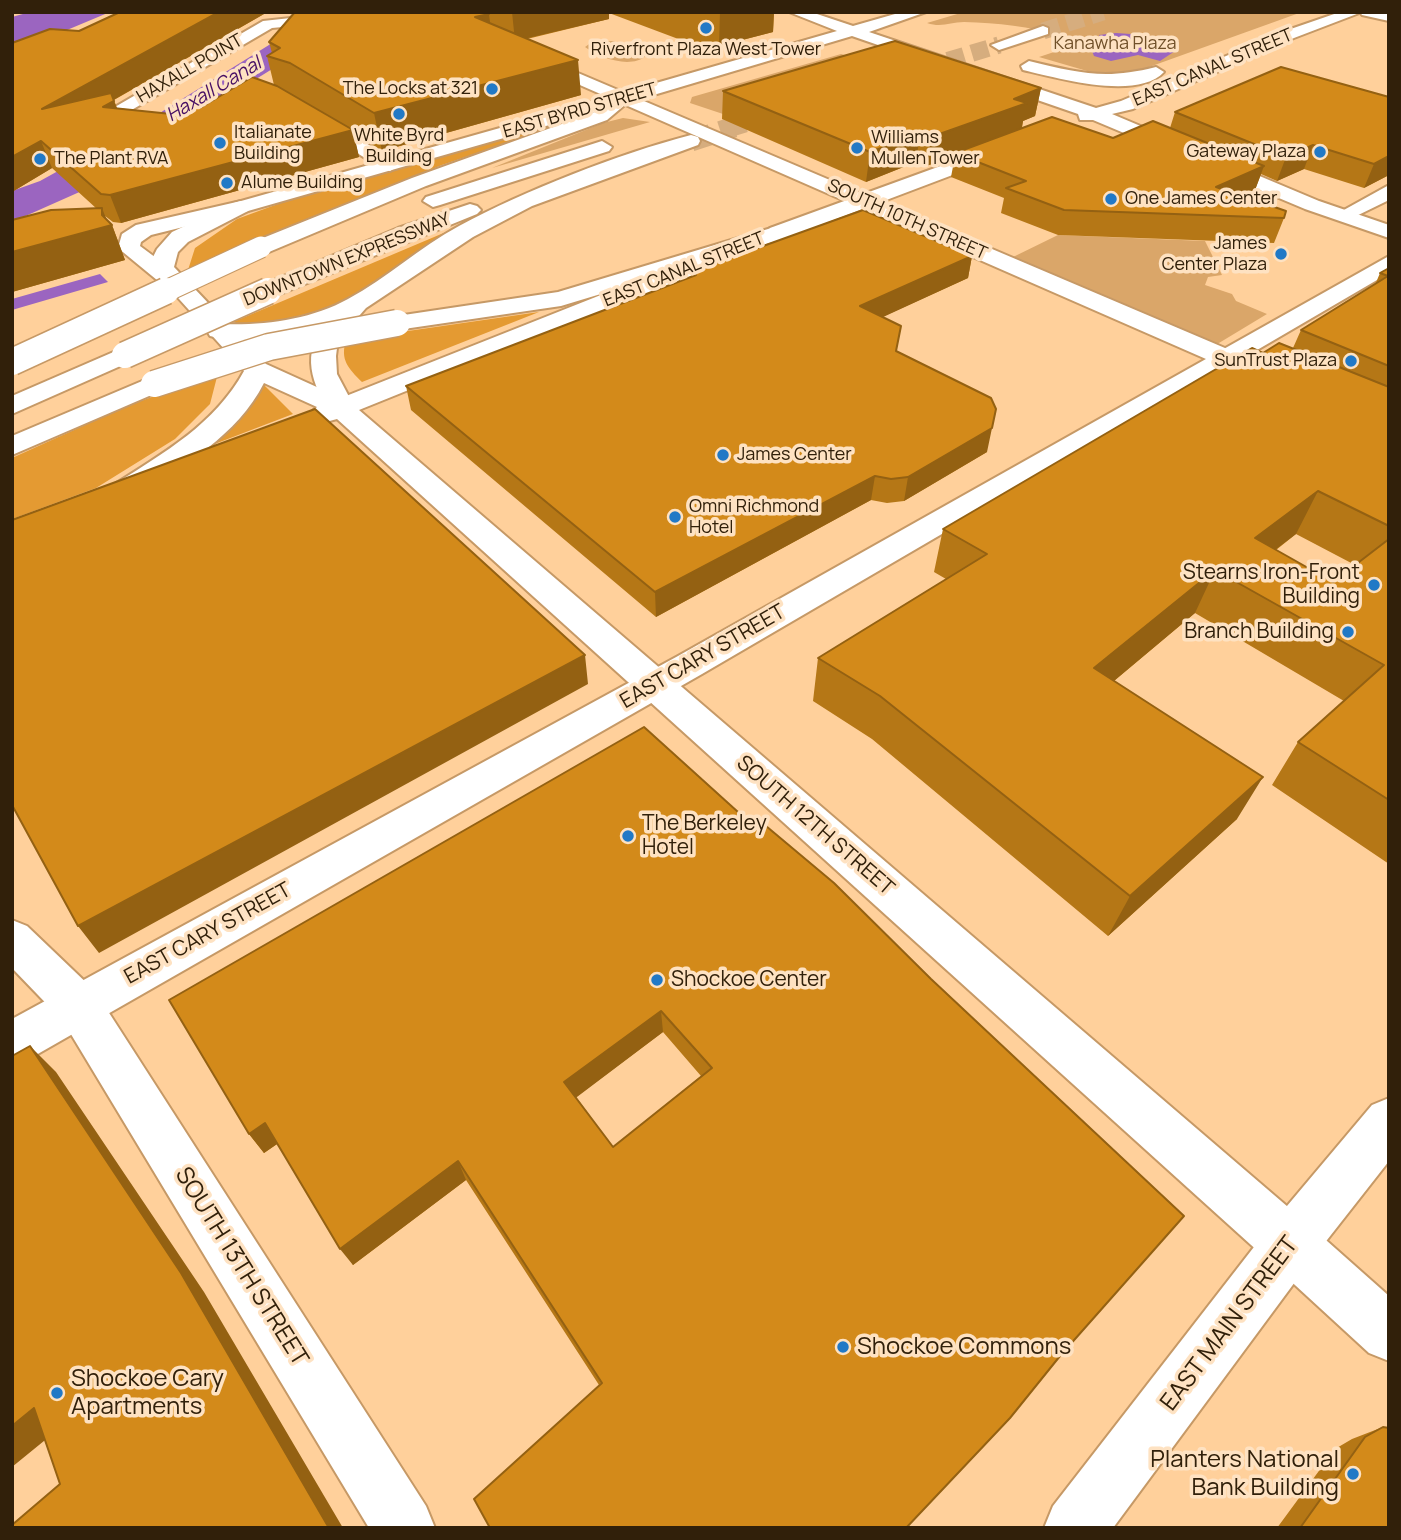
<!DOCTYPE html>
<html>
<head>
<meta charset="utf-8">
<style>
	body { margin:0 }
	#map { position:relative; width:1401px; height:1540px; overflow:hidden; background:#ffd09b; font-family:Manrope,sans-serif }
	canvas { display:block }
	.frame { position:absolute; inset:0; border:14px solid #31200a; pointer-events:none }
</style>
</head>
<body>
<div id="map">
<canvas width="1401" height="1540"></canvas>
<div class="frame"></div>
</div>
<script>
const context = document.querySelector('canvas').getContext('2d');
context.lineJoin = 'round';
function paint(path, color) {
  context.fillStyle = color;
  context.fill(path, 'evenodd');
}
function trace(path, color, width, dash) {
  context.strokeStyle = color;
  context.lineWidth = width;
  context.lineCap = dash ? 'butt' : 'round';
  context.setLineDash(dash || []);
  context.stroke(path);
}
function write(font, color, halo, rows, align = 'center') {
  context.font = font + ' Manrope,sans-serif';
  context.lineWidth = 7;
  context.setLineDash([]);
  context.textBaseline = 'middle';
  context.strokeStyle = halo;
  context.fillStyle = color;
  for (const [text, x, y, turn = 0] of rows) {
    context.save();
    context.translate(x, y);
    context.rotate((+turn || 0) * Math.PI / 180);
    context.textAlign = isNaN(turn) ? turn : align;
    if (halo) context.strokeText(text, 0, 0);
    context.fillText(text, 0, 0);
    context.restore();
  }
}
const green = new Path2D(`
	M964 12H1302L1124 76 1094 73 1039 57 1057 51 1062 36C1029 26 998 23 964 22 950 22 942 28 927 23Z
	M613 41 641 51 646 56C630 69 600 58 585 47L592 42Z
	M841 54 868 61 723 114 690 103 692 97Z
	M623 118 650 122 492 168 603 123Z
	M1058 235 1205 241 1222 275 1208 277 1205 285 1232 294 1236 301 1267 314 1214 346 1011 258Z`);
const forest = new Path2D(`
	M580 118 442 165 188 270 195 248 237 219 286 201 400 167Z
	M498 210 445 236 334 308 249 327 233 322Z
	M539 312 362 382C348 368 340 360 346 340Z
	M218 373 210 404 175 439 96 488 12 519V458L127 406Z
	M263 384 293 414 199 450C226 430 247 414 263 384Z`);
const water = new Path2D(`
	M30 12H110L12 53V17Z
	M322 12H364L211 107 120 174 12 222V191L40 181 134 129Z
	M1116 33 1145 35 1137 42C1149 45 1163 43 1177 45L1175 51 1160 61 1138 55 1111 61 1094 56 1092 51 1104 50 1091 43 1101 40 1099 35Z
	M100 274 108 282 12 310V299Z`);
const motorwayTunnelFar1 = new Path2D(`
	M1043 31 1103 12
	M900 75 999 45
	M729 129 789 110`);
const motorwayTunnel = new Path2D(`
	M691 141 734 127`);
const minor = new Path2D(`
	M346 12H405L398 16 272 28 123 115 117 116 108 111 263 21Z
	M531 53 1272 368 1276 374 1272 380H1254L525 61 523 58Z
	M311 112 397 161 400 165 390 171 383 169 305 121 302 117Z
	M1389 185V200L1344 222 1333 216Z
	M241 201 248 203 251 207 248 211 151 235 141 242 140 246 179 275 183 280 179 285H163L118 248 122 234 136 225Z
	M12 920 27 926 95 991 426 1506 435 1528H369L63 1021 12 968Z
	M1290 1217 1309 1225 1389 1296V1361L1369 1353 1271 1263 1263 1244 1271 1225Z`);
const tertiary = new Path2D(`
	M624 93 633 98 630 102 248 211 188 242 178 252 174 267 266 364 341 398 742 239H758L761 244 758 249 359 410 1309 1225 1317 1244 1309 1263 1290 1271 1271 1263 337 419 322 423 312 421 308 415 317 407 264 383C237 436 184 465 137 496L126 499 115 496 111 490 115 484C165 452 215 424 244 371L152 269 151 261 157 249 172 232 234 203Z`);
const secondary = new Path2D(`
	M1360 12H1389V21L1362 15Z`);
const primary = new Path2D(`
	M789 12H811L853 26 902 12H926L869 32 1096 108 1121 101 1282 32 1340 12H1362L1294 38 1133 109 1112 114 1319 201 1389 225V238L1305 209 1093 120H1080L1078 114 852 36 630 102H618L615 98 618 94 837 31Z
	M1029 61C1079 73 1105 80 1156 67L1164 72C1137 101 1057 78 1023 70L1021 66Z
	M1001 144 1011 150 1008 154 786 238 778 240 767 233 770 228Z
	M1389 256V273L702 674 29 1059 12 1066V1019L678 656Z
	M1389 1098V1161L1309 1263 1113 1528H1044L1053 1506 1271 1225 1372 1105Z`);
const motorway = new Path2D(`
	M1043 26 1048 28V34L999 50 991 45Z
	M624 93 633 98 607 120 426 186 269 252 261 254 250 247 253 242 412 178 595 112Z
	M691 135 698 137 700 141 698 145 532 206 473 237 366 308 338 340 336 356 337 374 355 408 351 414H331C312 385 300 352 326 324 290 335 248 346 210 336L207 331 210 326 219 324C262 326 310 320 348 299 387 278 420 247 459 226 526 190 618 154 691 135Z
	M602 141 612 147 609 151 440 205 433 207 423 201 426 197Z
	M470 204 477 206 481 210 477 214 278 295H262L258 290 262 285 398 228Z
	M778 226 789 233 786 238 561 306 397 330 388 328 385 323 388 318 397 316 558 292Z
	M125 347 134 350 138 355 134 360 12 414V396Z
	M154 376 163 378 167 384 163 390 12 455V436Z`);
const motorwayBridgeFar1 = new Path2D(`
	M162 293 261 247
	M264 293 270 290`);
const motorwayBridge = new Path2D(`
	M125 355 268 291
	M12 362 166 291
	M154 384 269 347 397 323`);
const wall = new Path2D(`
	M295 12H774L773 32 719 46 689 43 609 13V19L527 39 581 95 382 151 353 133 359 157 121 223 113 222 105 216 107 221 112 225 125 260 12 292V220L97 209 52 168 12 192V43L79 31 264 14 114 100 117 108 181 115 274 85 267 56 272 53 269 42Z
	M1281 67 1389 175 1364 188 1304 169 1277 181 1261 174 1255 190 1242 196 1284 218 1274 243 1058 235 1001 213 1004 198 951 177 955 156 926 166 916 162 866 182 722 119 723 91 1041 88 1035 116 1023 121 1022 128 1113 138 1170 128 1175 112Z
	M972 256 968 278 882 317 897 351 987 452 904 501 887 503 871 500 656 617 411 410 406 386 691 277V272Z
	M1389 268V864L1272 785 1298 742 1344 701 1195 613 1114 681 1237 819 1108 936 872 739 813 701 818 658 946 579 934 572 943 529 1263 353 1293 348 1301 330 1375 285 1380 273ZM1296 534 1355 565 1333 582 1276 550Z
	M759 831 931 979 599 1385 466 1180 353 1265 277 1144 264 1153 249 1134ZM663 1032 701 1076 613 1147 576 1097Z
	M1383 1427 1389 1528H1277L1335 1449 1352 1439Z`);
const shadedWall = new Path2D(`
	M219 12H263L264 14 52 135 42 109Z
	M512 12H609V19L515 41Z
	M720 12H774L773 32 719 46Z
	M489 14 493 47 475 17Z
	M578 60 581 95 382 151 374 113Z
	M1041 88 1035 116 1023 121 1021 131 955 153V156L926 166 931 137 1014 99Z
	M114 101 124 127 103 107Z
	M353 130 359 157 121 223 110 195Z
	M920 134 916 162 866 182 870 152Z
	M41 141 52 168 12 192V157Z
	M1313 145 1304 169 1277 181 1286 157Z
	M1389 156V175L1364 188 1374 164Z
	M1264 166 1255 190 1207 211 1216 187Z
	M102 208 109 226 112 225 125 260 12 292V252L102 215Z
	M972 256 968 278 857 329 860 306Z
	M992 428 987 452 904 501 908 477Z
	M875 476 871 500 656 617 655 592Z
	M1318 491 1296 534 1234 581 1255 538Z
	M1215 570 1195 613 1078 711 1094 668Z
	M585 655 588 684 99 953 78 926Z
	M1263 777 1237 819 1108 936 1130 896Z
	M661 1011 663 1032 569 1103 564 1082Z
	M30 1046 56 1072 204 1292 343 1528H329Z
	M265 1123 280 1142 264 1153 249 1134Z
	M458 1161 466 1180 353 1265 340 1249Z
	M34 1408 66 1423 12 1467V1426Z`);
const building = new Path2D(`
	M120 12H219L42 109 111 93 114 101 103 107 181 115 192 108H200L252 77 277 86 353 130 110 195 101 194 41 141 12 157V43L50 29 79 31Z
	M295 12H485L489 14 475 17 578 60 374 113 290 63 267 56 280 48 269 42Z
	M895 41 1041 88 1014 99 1027 103 931 137 920 134 870 152 723 91Z
	M1281 67 1389 97V156L1374 164 1313 145 1286 157 1175 112Z
	M1052 117 1113 138 1153 121 1264 166 1216 187 1286 211 1284 218 1064 210 1006 188 1026 181 955 153Z
	M102 208V215L112 225 12 252V220L51 210Z
	M863 210 972 256 860 306 901 326 896 351 991 398 996 409 992 428 908 477 891 479 875 476 655 592 406 386 696 275 691 272Z
	M1389 268V366L1301 330 1388 276 1380 273Z
	M1279 343 1389 387V526L1318 491 1255 538 1333 582 1389 539V800L1298 742 1384 665 1215 570 1094 668 1263 777 1130 896 880 696 818 658 987 554 943 529 1252 348 1263 353Z
	M315 409 585 655 78 926 12 805V520Z
	M644 727 759 831 766 826 834 883 931 979 1184 1216 1060 1356 1010 1418 906 1528H490L474 1499 602 1383 458 1161 340 1249 265 1123 249 1134 169 1000ZM661 1011 712 1068 613 1147 564 1082Z
	M30 1046 181 1273 329 1528H12V1525L60 1484 34 1408 12 1426V1056Z
	M1383 1427 1389 1428V1528H1300L1365 1437Z`);
const markers = [
	[706,28,7,"#2179c6"],
	[492,89,7,"#2179c6"],
	[399,114,7,"#2179c6"],
	[220,143,7,"#2179c6"],
	[857,148,7,"#2179c6"],
	[1320,152,7,"#2179c6"],
	[40,159,7,"#2179c6"],
	[227,183,7,"#2179c6"],
	[1111,199,7,"#2179c6"],
	[1281,254,7,"#2179c6"],
	[1351,361,7,"#2179c6"],
	[723,455,7,"#2179c6"],
	[675,517,7,"#2179c6"],
	[1374,585,7,"#2179c6"],
	[1348,632,7,"#2179c6"],
	[628,836,7,"#2179c6"],
	[657,980,7,"#2179c6"],
	[843,1347,7,"#2179c6"],
	[57,1393,7,"#2179c6"],
	[1353,1474,7,"#2179c6"]
];
const farParknames = [
	["Kanawha Plaza",1115,44]
];
const farPoinames = [
	["Riverfront Plaza West Tower",706,50,"center"],
	["The Locks at 321",478,89,"right"],
	["Italianate",234,133],
	["Building",234,154],
	["White Byrd",399,136,"center"],
	["Building",399,157,"center"],
	["Williams",871,138],
	["Mullen Tower",871,159],
	["Gateway Plaza",1306,152,"right"],
	["The Plant RVA",54,159],
	["Alume Building",241,183],
	["One James Center",1125,199],
	["James",1267,244,"right"],
	["Center Plaza",1267,265,"right"],
	["SunTrust Plaza",1337,361,"right"],
	["James Center",737,455],
	["Omni Richmond",689,507],
	["Hotel",689,528]
];
const farStreetnames = [
	["EAST CANAL STREET",1213,68,-23],
	["HAXALL POINT",190,69,-30],
	["EAST BYRD STREET",580,111,-16],
	["SOUTH 10TH STREET",907,220,24],
	["DOWNTOWN EXPRESSWAY",347,260,-22],
	["EAST CANAL STREET",684,270,-22]
];
const farWaternames = [
	["Haxall Canal",214,90,-31]
];
const poiNames = [
	["Stearns Iron-Front",1360,573],
	["Building",1360,597],
	["Branch Building",1334,632],
	["The Berkeley",642,824,"left"],
	["Hotel",642,848,"left"],
	["Shockoe Center",671,980,"left"]
];
const streetNames = [
	["EAST CARY STREET",703,657,-30],
	["SOUTH 12TH STREET",815,826,41],
	["EAST CARY STREET",208,934,-29]
];
const nearStreetnames = [
	["SOUTH 13TH STREET",241,1267,58],
	["EAST MAIN STREET",1230,1324,-53]
];
const nearPoinames = [
	["Shockoe Commons",857,1347],
	["Shockoe Cary",71,1379],
	["Apartments",71,1407],
	["Planters National",1339,1460,"right"],
	["Bank Building",1339,1488,"right"]
];
paint(green, '#daa669');
paint(forest, '#e49a32');
paint(water, '#9b65c0');
trace(motorwayTunnelFar1, '#d6ad7e', 17, [17, 8]);
trace(motorwayTunnel, '#d6ad7e', 21, [21, 10]);
trace(minor, '#c69966', 4);
trace(tertiary, '#c69966', 4);
trace(secondary, '#c69966', 4);
trace(primary, '#c69966', 4);
trace(motorway, '#c69966', 4);
paint(minor, '#fff');
paint(tertiary, '#fff');
paint(secondary, '#fff');
paint(primary, '#fff');
paint(motorway, '#fff');
trace(motorwayBridgeFar1, '#c69966', 23, []);
trace(motorwayBridge, '#c69966', 29, []);
trace(motorwayBridgeFar1, '#fff', 21);
trace(motorwayBridge, '#fff', 26);
paint(wall, '#b57716');
paint(shadedWall, '#946112');
paint(building, '#d38a1a');
trace(building, '#946112', 2);
for (const [x, y, r, color] of markers) {
  const dot = new Path2D();
  dot.arc(x, y, r, 0, 2 * Math.PI);
  context.fillStyle = color;
  context.fill(dot);
  trace(dot, '#fee2c2', 2.5);
}
write('18px', '#705029', '#fee2c2', farParknames);
write('18px', '#31200a', '#fee2c2', farPoinames, 'left');
write('18px', '#31200a', '#fee2c2', farStreetnames);
write('italic 19px', '#460e63', '#fee2c2', farWaternames);
write('21px', '#31200a', '#fee2c2', poiNames, 'right');
write('21px', '#31200a', '#fee2c2', streetNames);
write('24px', '#31200a', '#fee2c2', nearStreetnames);
write('24px', '#31200a', '#fee2c2', nearPoinames, 'left');
</script>
</body>
</html>
